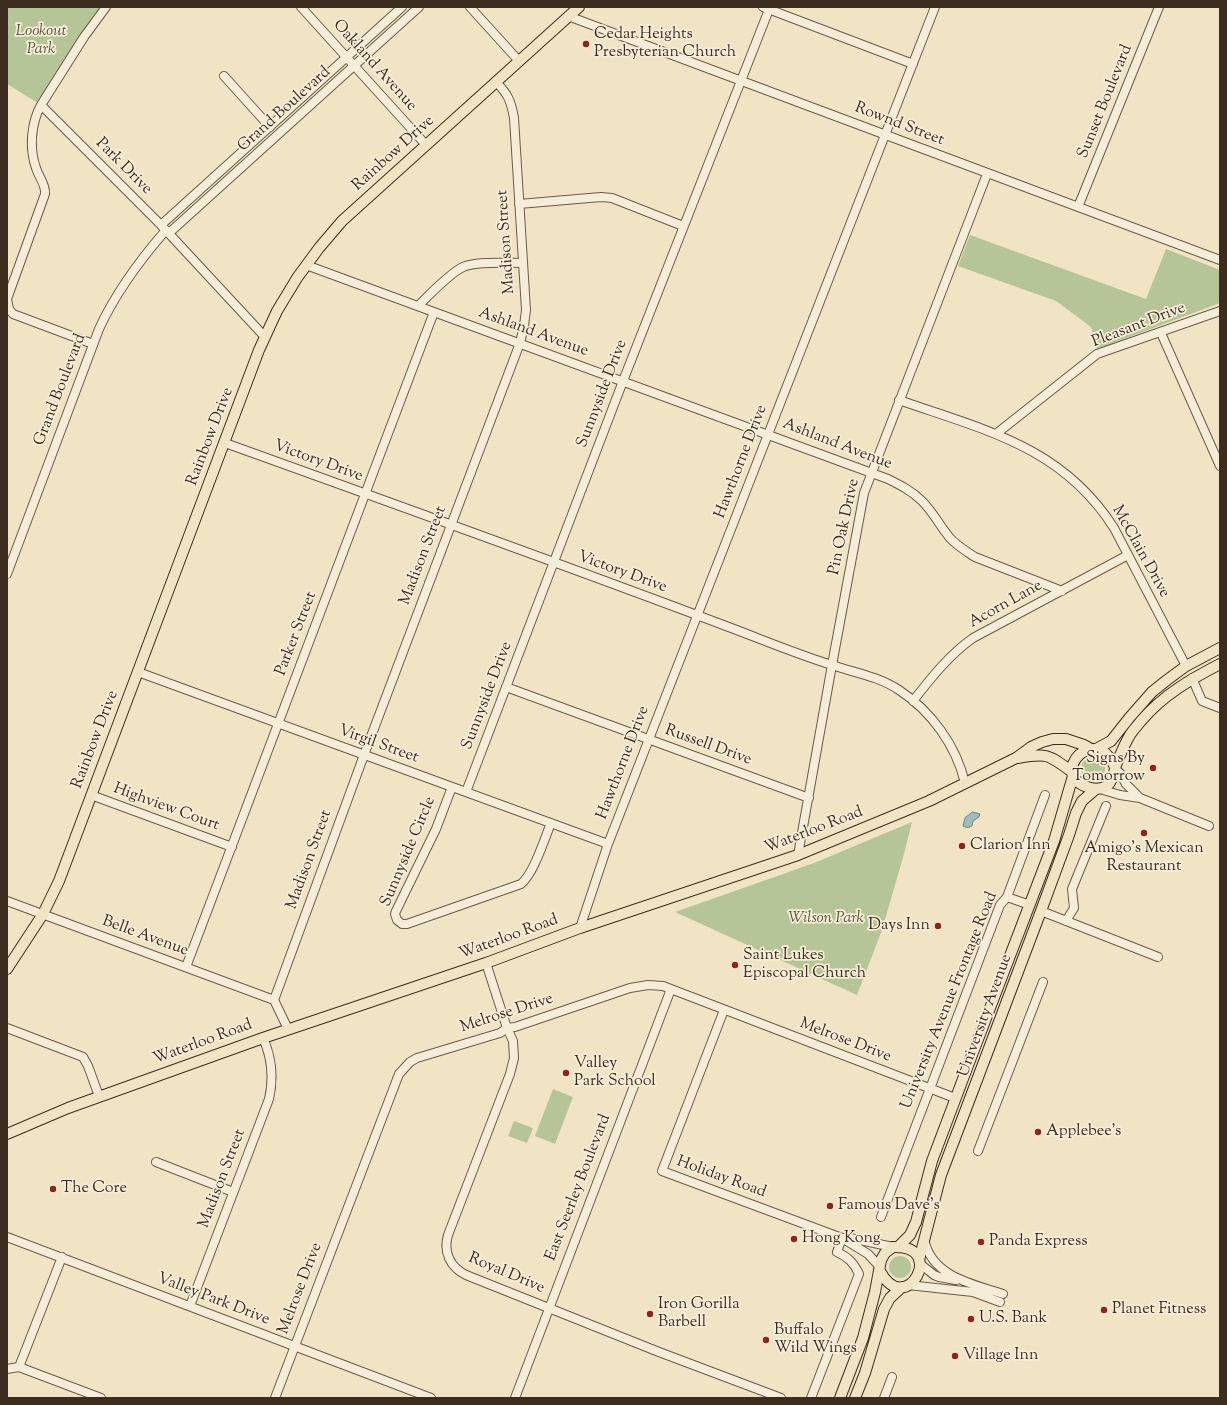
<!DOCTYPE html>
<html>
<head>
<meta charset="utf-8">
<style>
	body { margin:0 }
	#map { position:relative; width:1227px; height:1405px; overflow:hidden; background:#f1e4c4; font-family:"Sorts Mill Goudy",serif }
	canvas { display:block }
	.frame { position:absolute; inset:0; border:8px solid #3d2d1f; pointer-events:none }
</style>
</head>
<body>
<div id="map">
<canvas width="1227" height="1405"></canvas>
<div class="frame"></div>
</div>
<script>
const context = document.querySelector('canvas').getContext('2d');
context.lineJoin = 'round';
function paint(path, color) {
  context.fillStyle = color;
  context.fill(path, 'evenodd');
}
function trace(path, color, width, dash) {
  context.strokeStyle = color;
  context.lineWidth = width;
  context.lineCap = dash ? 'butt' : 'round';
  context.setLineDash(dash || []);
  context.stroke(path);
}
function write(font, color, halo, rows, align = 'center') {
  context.font = font + ' "Sorts Mill Goudy",serif';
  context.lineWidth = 3.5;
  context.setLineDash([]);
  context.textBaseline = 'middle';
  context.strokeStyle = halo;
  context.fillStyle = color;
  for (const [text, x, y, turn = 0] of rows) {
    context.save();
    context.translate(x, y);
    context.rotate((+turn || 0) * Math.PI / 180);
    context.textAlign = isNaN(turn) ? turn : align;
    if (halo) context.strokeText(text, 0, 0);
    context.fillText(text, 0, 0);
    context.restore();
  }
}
const green = new Path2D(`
	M7 7H106L41 105 7 84Z
	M970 235 1146 299 1166 249 1220 270V303L1097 349 1091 327 1056 301 958 266Z
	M1081 769a12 12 0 1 1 24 0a12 12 0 1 1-24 0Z
	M912 822 904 854 882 930 857 995 675 912 814 863Z
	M553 1089 573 1097 555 1144 535 1136Z
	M514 1121 533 1128 527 1143 508 1136Z
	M889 1267a11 11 0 1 1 22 0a11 11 0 1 1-22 0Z`);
const water = new Path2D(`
	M973 812 980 814 979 817 973 821 972 826C968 828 967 828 963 826L965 818Z`);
const minor = new Path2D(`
	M106 7 84 37 41 105 161 225 265 337
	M301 7 426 145
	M470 7 519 61
	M763 7 913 64
	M568 16 1220 260
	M224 76 270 127
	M519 204 601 197 612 198 683 226
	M1078 207 1159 7
	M161 225 402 7
	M169 233 419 7
	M306 265 888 479C900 485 912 491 922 501 933 512 940 526 950 538 957 546 966 551 975 557L1062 591
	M7 299 45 194C46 184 39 178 36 168 29 148 31 123 41 105
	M7 299 9 309 13 314 93 344
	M418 306C429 295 450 273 463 267 476 261 507 263 522 263
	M1161 333 1220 466
	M899 400C984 430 1062 446 1114 528L1186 666
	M996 434 1097 354 1220 311
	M225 443C392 503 559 563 726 626 761 639 796 654 832 665 855 673 878 676 899 690 931 711 956 745 965 783
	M7 574 99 329C116 292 139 261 166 230
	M138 672 608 844
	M1192 678 1202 701 1220 708
	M506 687 809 798
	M913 701C931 678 949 655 973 638L1128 555
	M1115 769 1120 773 1126 784 1140 798
	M452 787 436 829 396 911 395 914 397 920 402 924H407L521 884C534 873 544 840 551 823
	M1100 789 1120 795 1140 798 1209 826
	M466 792 623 381 770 7
	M91 795 232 847
	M798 855 832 665 864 493 987 174
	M1007 897 1030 905
	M7 901 274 1000
	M1041 911 1158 957
	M1066 921 1074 908 1072 889 1106 806
	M580 928 608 844 935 7
	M486 963 507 1028 513 1041 514 1058 510 1074 448 1235C443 1252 450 1267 466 1275L659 1352 781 1398
	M186 967 434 312
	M724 1010 662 1171 842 1238 868 1254 880 1267
	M7 1028 83 1057 88 1066 99 1096
	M288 1029 274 1000 364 755 520 343 524 326 526 310 514 118C511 101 508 94 496 82
	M978 1151 1043 982
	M156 1162 233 1192
	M881 1217 1000 905 1007 897 1045 795
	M7 1237 431 1398
	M843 1238H850L893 1247
	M925 1243C934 1277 973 1284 1003 1294
	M919 1263 934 1275 939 1277 956 1280
	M908 1285 973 1292 1000 1302
	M190 1306 269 1099C274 1077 272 1058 263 1038
	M19 1367 62 1257
	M19 1367 101 1398
	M7 1369 19 1367
	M275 1398 399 1074 410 1062 417 1058 500 1033 507 1028 515 1027 630 988 648 985 663 986 955 1098
	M515 1398 671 989
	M811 1398 859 1274C854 1263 848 1257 837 1252L842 1238
	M884 1398 892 1377`);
const major = new Path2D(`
	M1096 749 1111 741 1130 717 1152 692 1167 680 1186 666 1220 648
	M1018 758C1047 753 1048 754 1072 772
	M1115 767C1113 764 1112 759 1109 757 1098 743 1079 749 1073 764 1072 768 1071 772 1073 776 1079 787 1098 793 1108 785 1113 780 1114 772 1116 765 1120 755 1124 745 1130 735 1133 730 1138 725 1141 721 1163 695 1191 679 1220 664
	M7 969 43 914 59 881 259 350 277 311 297 278 319 248 342 221 579 7
	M7 1134 68 1108 263 1038 486 963 580 928 798 855 929 801 1016 758 1031 747 1042 742 1053 739H1066L1084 745 1091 749
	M898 1247 910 1235 916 1222 932 1161 972 1055 1054 841 1073 776
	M919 1260 941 1175 1041 911 1069 835 1076 813 1082 801 1096 789
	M840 1398 863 1338 875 1292 881 1260 885 1253 893 1247C948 1244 906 1320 880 1271
	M855 1398 865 1373 884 1309 890 1298 902 1287`);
const markers = [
	[586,44,4,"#8f2418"],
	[1153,768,4,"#8f2418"],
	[1144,833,4,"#8f2418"],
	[962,846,4,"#8f2418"],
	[938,926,4,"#8f2418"],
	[735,965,4,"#8f2418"],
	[566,1073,4,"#8f2418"],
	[1038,1132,4,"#8f2418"],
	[53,1189,4,"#8f2418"],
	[830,1206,4,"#8f2418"],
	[794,1239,4,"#8f2418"],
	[981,1242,4,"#8f2418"],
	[1104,1310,4,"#8f2418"],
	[650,1314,4,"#8f2418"],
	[971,1319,4,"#8f2418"],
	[766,1340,4,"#8f2418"],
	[955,1356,4,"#8f2418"]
];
const parkNames = [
	["Lookout",41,32],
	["Park",41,50],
	["Wilson Park",826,919]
];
const poiNames = [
	["Cedar Heights",594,35],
	["Presbyterian Church",594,53],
	["Signs By",1145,759,"right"],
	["Tomorrow",1145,777,"right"],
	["Clarion Inn",970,846],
	["Amigo's Mexican",1144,849,"center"],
	["Restaurant",1144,867,"center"],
	["Days Inn",930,926,"right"],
	["Saint Lukes",743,956],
	["Episcopal Church",743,974],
	["Valley",574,1064],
	["Park School",574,1082],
	["Applebee's",1046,1132],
	["The Core",61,1189],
	["Famous Dave's",838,1206],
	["Hong Kong",802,1239],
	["Panda Express",989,1242],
	["Iron Gorilla",658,1305],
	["Barbell",658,1323],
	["Planet Fitness",1112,1310],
	["U.S. Bank",979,1319],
	["Buffalo",774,1331],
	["Wild Wings",774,1349],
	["Village Inn",963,1356]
];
const streetNames = [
	["Oakland Avenue",374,66,48],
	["Sunset Boulevard",1106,102,-68],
	["Grand Boulevard",285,110,-42],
	["Rownd Street",899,125,21],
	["Rainbow Drive",394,154,-42],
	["Park Drive",123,167,45],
	["Madison Street",507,242,-94],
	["Pleasant Drive",1139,326,-21],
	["Ashland Avenue",533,333,20],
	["Grand Boulevard",61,390,-69],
	["Sunnyside Drive",603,394,-69],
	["Rainbow Drive",211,437,-69],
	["Ashland Avenue",837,445,21],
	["Victory Drive",318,462,20],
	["Hawthorne Drive",742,462,-69],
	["Pin Oak Drive",845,527,-78],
	["McClain Drive",1140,552,61],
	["Madison Street",424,556,-69],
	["Victory Drive",622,573,20],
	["Acorn Lane",1006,605,-29],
	["Parker Street",297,634,-69],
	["Sunnyside Drive",488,696,-69],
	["Rainbow Drive",96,740,-69],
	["Virgil Street",378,745,20],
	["Russell Drive",708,746,20],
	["Hawthorne Drive",624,763,-69],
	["Highview Court",166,808,20],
	["Waterloo Road",814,831,-21],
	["Sunnyside Circle",409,852,-67],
	["Madison Street",310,860,-70],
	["Belle Avenue",145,937,20],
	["Waterloo Road",509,938,-20],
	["University Avenue Frontage Road",950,1001,-68],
	["Melrose Drive",507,1014,-18],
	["University Avenue",986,1016,-70],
	["Melrose Drive",845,1041,21],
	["Waterloo Road",203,1043,-20],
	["Holiday Road",721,1178,20],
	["Madison Street",223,1179,-69],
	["East Seerley Boulevard",579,1188,-69],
	["Royal Drive",506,1274,23],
	["Melrose Drive",301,1289,-69],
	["Valley Park Drive",213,1300,21]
];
paint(green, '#b6c597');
paint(water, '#9cbdbb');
trace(water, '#76837d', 1);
trace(minor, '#6a5b48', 10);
trace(major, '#3d2d1f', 12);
trace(minor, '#f6edd9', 8);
trace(major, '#f1e4c4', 10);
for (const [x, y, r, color] of markers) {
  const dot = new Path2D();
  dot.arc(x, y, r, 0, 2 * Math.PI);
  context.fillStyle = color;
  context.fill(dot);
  trace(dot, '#f6edd9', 1.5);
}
write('italic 16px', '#5b533d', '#f6edd9', parkNames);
write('16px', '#3d2d1f', '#f6edd9', poiNames, 'left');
write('16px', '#3d2d1f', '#f6edd9', streetNames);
</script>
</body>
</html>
